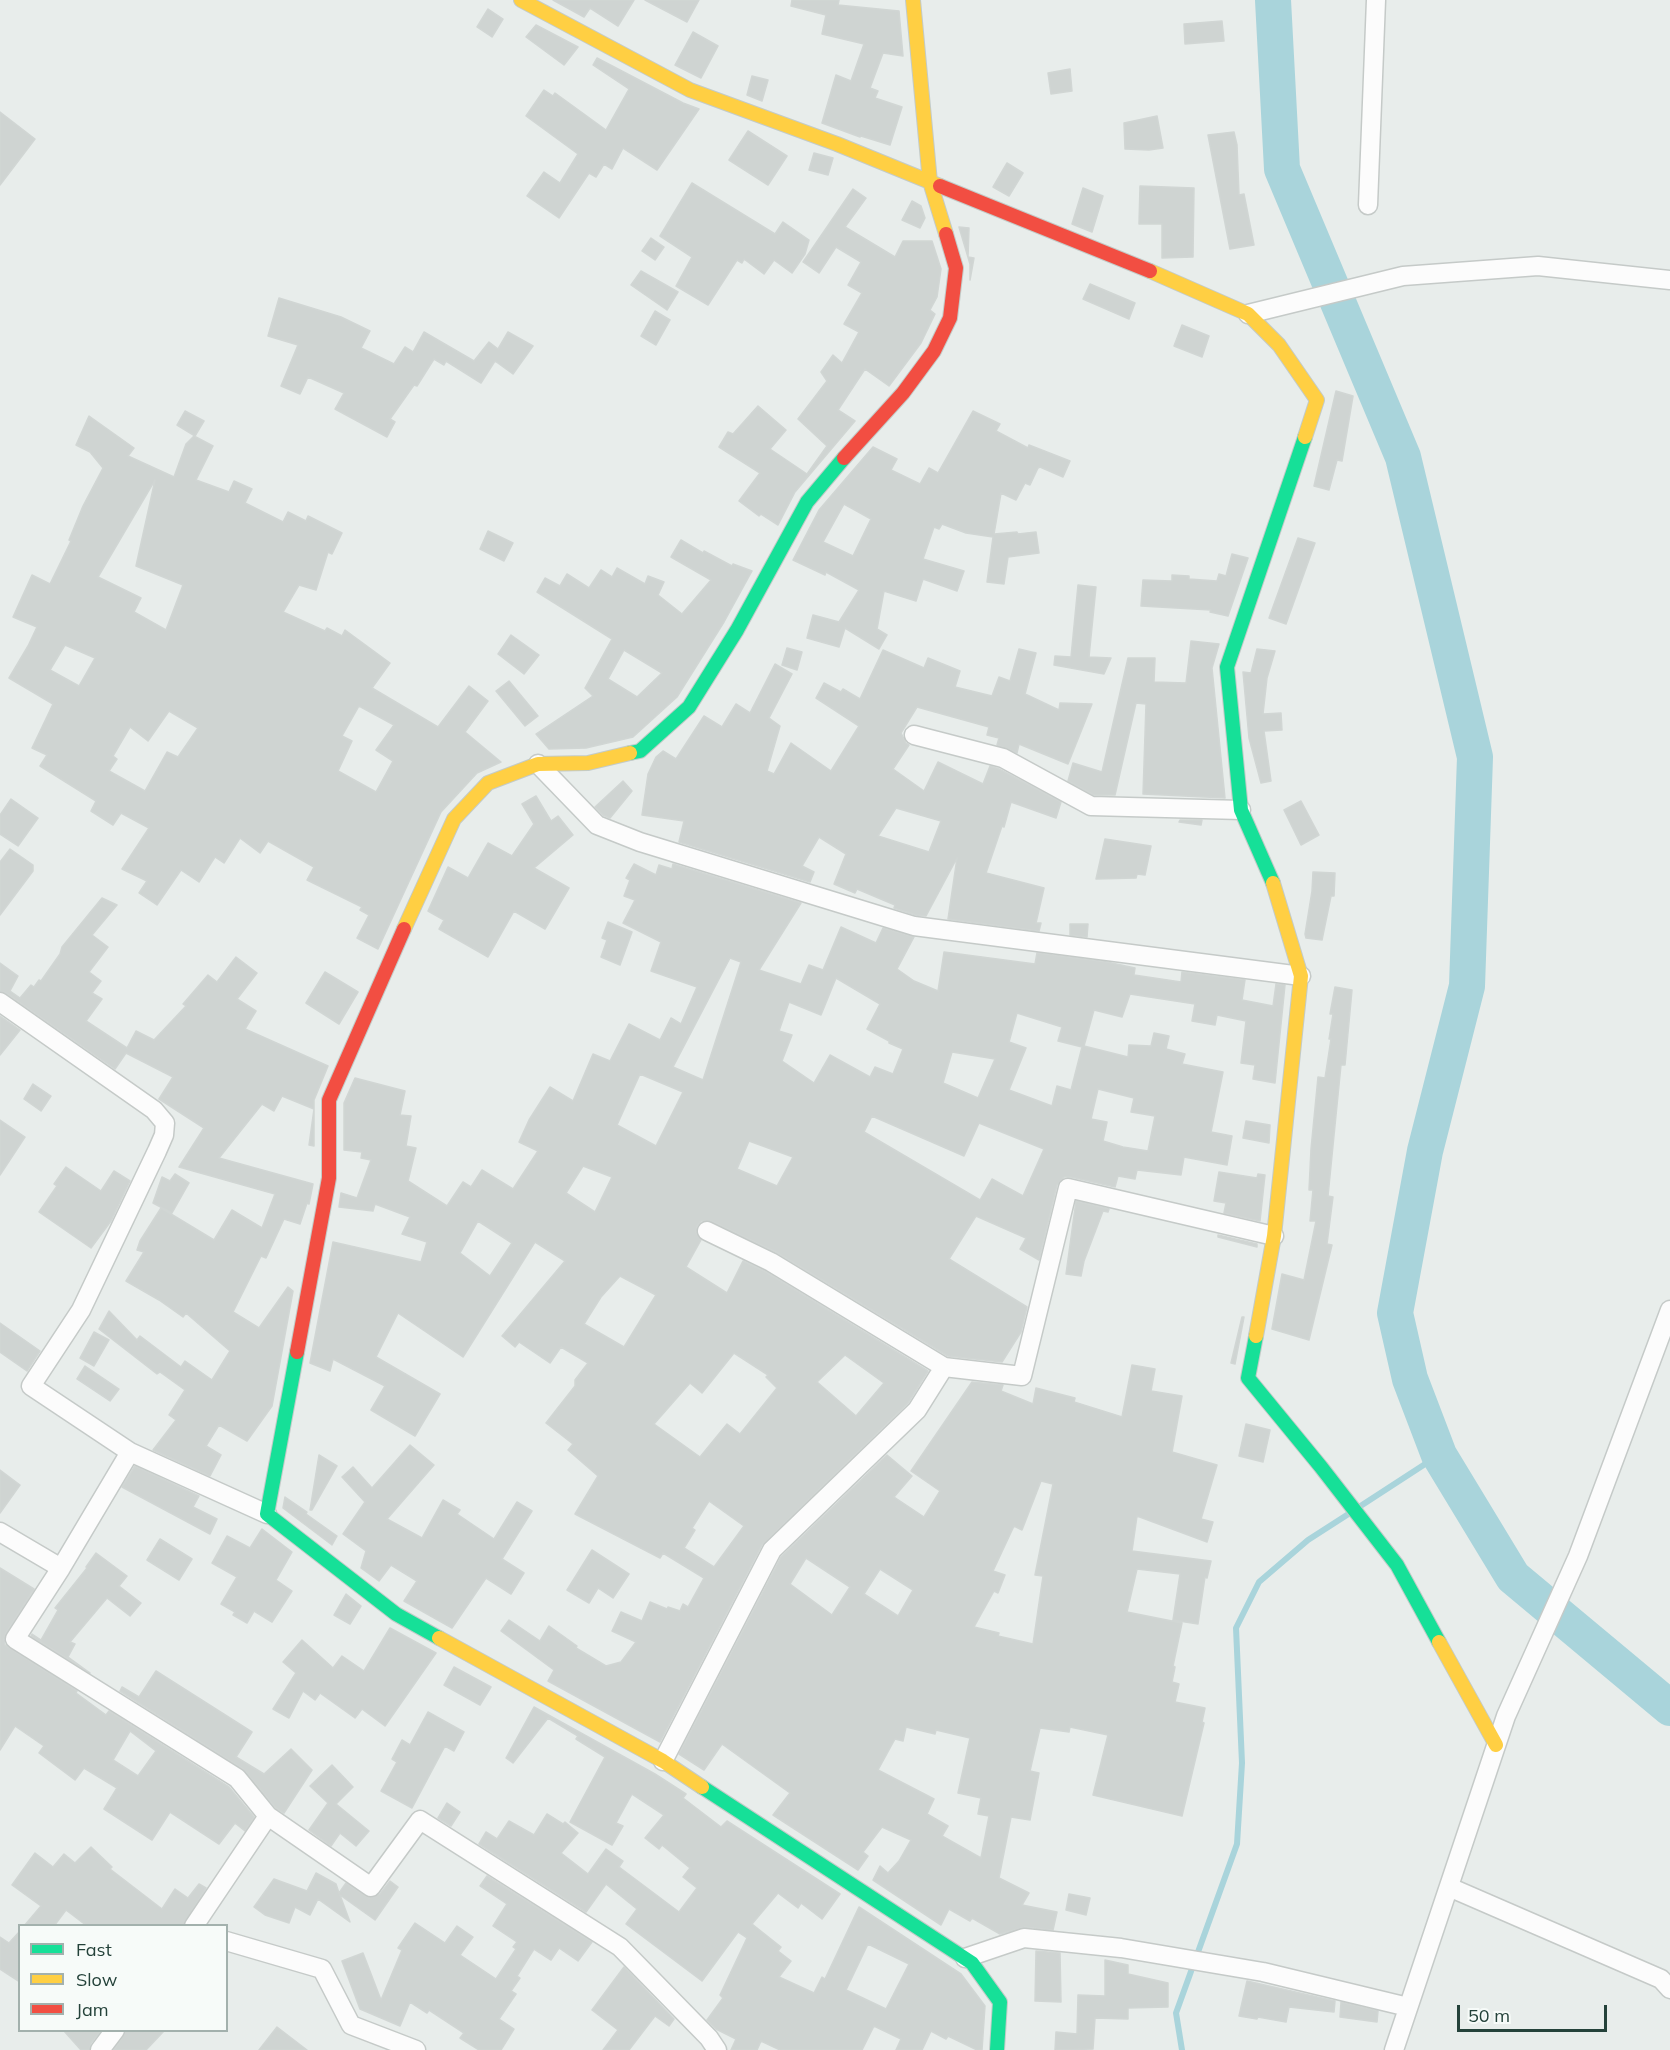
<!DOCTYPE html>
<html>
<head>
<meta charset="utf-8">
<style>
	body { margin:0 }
	#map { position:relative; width:1670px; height:2050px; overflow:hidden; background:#e8edeb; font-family:Mulish,sans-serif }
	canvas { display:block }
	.legend { position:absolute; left:18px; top:1924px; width:210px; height:108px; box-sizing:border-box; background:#f7fbf9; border:2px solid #a3b1ad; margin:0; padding:8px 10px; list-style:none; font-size:18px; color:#24423a }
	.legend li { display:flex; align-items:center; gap:12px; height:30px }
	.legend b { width:30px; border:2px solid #a3b1ad }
	.scale { position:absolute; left:1457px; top:2005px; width:150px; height:27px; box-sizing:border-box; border:3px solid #24423a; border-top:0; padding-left:8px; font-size:18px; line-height:21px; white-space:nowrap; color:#24423a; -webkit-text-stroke:4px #f7fbf9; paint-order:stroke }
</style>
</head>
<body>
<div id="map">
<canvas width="1670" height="2050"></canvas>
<ul class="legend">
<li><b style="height:8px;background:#16e098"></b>Fast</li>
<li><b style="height:8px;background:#ffcf43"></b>Slow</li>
<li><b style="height:8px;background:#f24e42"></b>Jam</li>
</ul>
<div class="scale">50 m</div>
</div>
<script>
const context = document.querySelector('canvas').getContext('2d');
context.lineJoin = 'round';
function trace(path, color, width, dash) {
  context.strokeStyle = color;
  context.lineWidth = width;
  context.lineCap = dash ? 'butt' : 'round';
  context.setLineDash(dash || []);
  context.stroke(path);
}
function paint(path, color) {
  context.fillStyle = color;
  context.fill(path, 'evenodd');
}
const stream = new Path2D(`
	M1359 1507 1439 1455
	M1182 2050 1176 2013 1237 1844 1242 1763 1236 1628 1259 1582 1308 1540 1350 1513`);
const river = new Path2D(`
	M1273 0 1282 169 1403 457 1475 757 1467 986 1425 1151 1395 1313 1410 1379 1439 1455 1513 1577 1670 1708`);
const building = new Path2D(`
	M553 0H634L618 26 590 8 584 17Z
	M645 0H699L687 22Z
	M792 0H839L838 5 899 11 903 56 883 53 870 88 878 91 875 98 902 107 890 145 861 136 860 137 822 123 836 75 851 81 864 44 822 34 826 15 791 6Z
	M488 9 503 19 492 37 477 27Z
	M1222 21 1224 41 1185 44 1184 24Z
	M536 25 578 47 564 65 526 37Z
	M693 32 718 46 701 78 675 65Z
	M597 58 683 103 699 109 657 170 623 148 612 169 604 164 596 177 589 173 559 218 527 196 544 172 560 183 578 154 526 116 544 90 553 96 555 93 606 130 629 89 593 65Z
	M1070 69 1072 91 1051 94 1048 73Z
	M752 76 768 80 762 101 747 95Z
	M0 112 35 139 0 185Z
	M1157 116 1163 148 1149 150 1125 149 1124 123Z
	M748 131 787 156 768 185 729 160Z
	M1234 132 1237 145 1239 195 1244 194 1254 245 1230 249 1208 135Z
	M814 153 833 158 828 175 809 170Z
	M1007 163 1023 173 1009 196 993 187Z
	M692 183 775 234 783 222 809 240 805 254 792 273 774 260 764 274 744 259 742 263 737 260 708 305 676 286 692 257 660 236Z
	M1140 186 1194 188 1193 257 1162 258V224H1139Z
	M1083 188 1103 196 1092 232 1072 224Z
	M853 189 866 198 845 227 895 257 903 241H932L941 269 937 297 930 310 935 314 921 343 889 386 865 369 838 410 855 421 795 492 778 525 761 514 759 516 739 501 760 473 719 447 728 432 733 434 758 406 786 430 770 449 807 474 827 446 798 419 827 381 821 372 833 355 842 363 859 332 844 324 862 293 848 285 861 262 836 247 819 273 803 262Z
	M912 201 921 206 925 218 920 228 902 220Z
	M959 227 969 228 968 257 974 258 970 280V264Z
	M651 238 664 247 655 260 642 251Z
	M641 271 678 292 667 310 631 285Z
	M1090 284 1135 303 1129 319 1083 299Z
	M279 298 341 317 370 331 361 348 394 364 405 347 413 352 424 332 474 361 489 342 498 349 508 332 533 346 513 374 495 361 481 383 446 361 444 365 434 359 417 386 414 385 390 419 395 422 387 437 335 409 344 393 308 377 300 394 281 386 298 345 268 336Z
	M655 311 670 320 656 345 641 336Z
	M1182 325 1209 336 1202 357 1174 346Z
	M1336 391 1353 396 1342 461 1337 460 1329 490 1314 486Z
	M185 411 204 421 195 436 177 425Z
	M973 411 1000 424 996 431 1028 448 1029 445 1070 461 1063 477 1040 467 1038 468 1030 485 1025 483 1016 500 1001 493 994 534 1017 532 1018 534 1036 532 1039 553 1008 557 1004 584 987 582 993 537 966 533 942 524 939 529 934 527 923 559 964 571 957 591 923 579 916 601 884 591 877 629 887 635 879 649 845 628 839 647 807 638 813 615 839 622 859 590 826 572 825 575 793 560 819 510 873 447 897 459 891 470 920 484 929 468 938 473ZM844 504 871 519 853 556 823 542Z
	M89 416 134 448 128 456 174 477 186 444 194 436 213 446 196 480 229 492 234 481 252 489 245 503 283 522 288 512 306 521 308 516 342 533 332 554 328 552 316 590 299 585 283 612 325 631 327 628 342 636 345 630 390 663 372 688 438 727 469 686 488 701 465 732 501 762 477 773 441 812 378 949 357 938 369 915 360 910 362 907 307 880 314 867 268 841 260 853 240 838 224 863 215 857 199 882 181 870 157 905 139 893 147 881 122 869 149 828 121 813 113 825 91 811 96 801 40 766 47 755 32 748 53 704 9 678 28 646 37 627 13 617 32 575 50 584 71 541 69 540 83 506 103 468 90 452 76 445ZM155 480 136 566 183 585 166 630 134 612 141 598 98 577ZM65 645 95 658 79 686 50 670ZM359 706 394 725 376 750 393 761 376 792 338 771 352 741 342 736ZM169 711 198 728 178 757 167 752 145 791 109 771 117 759 113 756 130 727 148 741Z
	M488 531 513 543 504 561 480 549Z
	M1298 538 1315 543 1286 624 1269 618Z
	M681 540 703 553 704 551 732 566 733 564 752 571 724 622 677 697 633 737 586 748 549 749 536 734 593 696 585 688 612 639 537 592 545 578 560 586 567 574 589 588 601 570 612 577 617 568 645 584 648 576 664 582 658 595 682 614 711 580 671 557ZM624 650 662 673 637 697 608 679Z
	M1232 554 1248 558 1228 616 1210 612 1211 610 1141 606 1143 580 1172 581V575L1189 576V579L1217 581 1219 574 1226 576Z
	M1078 585 1096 587 1089 657 1111 658 1104 674 1054 665 1055 656 1071 657Z
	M511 635 539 655 524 674 498 654Z
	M1191 641 1219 644 1212 668 1225 798 1143 794 1146 704 1136 703 1115 795H1094L1068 781 1073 763 1102 772 1128 658H1155L1154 682 1186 683Z
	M787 648 802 652 797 670 782 665Z
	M1019 649 1036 653 1025 694 1059 710 1060 703 1092 704 1068 764 1019 744 1017 753 997 745 999 738 987 735 989 727 917 707 901 733 906 743 909 745 893 769 924 791 938 762 983 784 990 766 999 769 1061 802 1056 818 1011 802 1004 827 1002 826 986 873 1044 888 1036 923H1041L1039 931 948 919 957 858 926 916 916 915 894 908 895 905 857 889 855 893 834 884 846 854 819 837 802 866 814 872 810 882 679 842 684 821 642 815 648 774 656 757 663 751 676 759 704 716 722 727 736 704 750 713 775 664 792 674 769 718 780 726 767 771 774 774 791 743 831 771 859 726 816 698 824 683 841 692 843 689 860 699 883 650 924 668 928 658 960 671 955 687 992 696 999 677 1010 681ZM896 808 941 821 929 852 878 836Z
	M1257 649 1275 651 1267 678 1263 714 1281 713 1282 730 1264 731 1271 781 1261 783 1249 738 1243 672 1251 673Z
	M509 681 538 716 525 726 496 691Z
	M623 781 632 791 610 818 603 815 595 807Z
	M536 796 551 821 558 816 573 835 534 868 569 888 545 929 514 911 488 957 439 929 444 920 428 911 448 867 468 878 488 843 512 856 534 824 522 804Z
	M11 799 38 818 18 846 0 834V815Z
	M1301 801 1319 835 1301 845 1284 810Z
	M1180 820H1202L1201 825 1179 822Z
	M1105 839 1151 846 1145 875 1137 874 1136 878 1096 879Z
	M10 849 33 865V871L0 915V862Z
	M634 864 656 875 659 865 672 869 673 864 801 903 759 970 801 984 809 965 823 970 841 927 876 943 883 928 914 937 897 969 914 981 938 991 944 952 1035 964 1037 953 1107 962 1135 968 1134 975 1181 982 1182 972 1245 980 1242 1000 1273 1006 1276 984 1285 985 1275 1083 1253 1079 1255 1065 1241 1063 1246 1021 1217 1015 1215 1025 1192 1021 1195 1004 1130 994 1122 1017 1094 1010 1084 1046 1128 1057 1129 1045 1151 1046 1154 1033 1169 1036 1166 1049 1185 1054 1182 1064 1223 1072 1211 1132 1232 1136 1227 1165 1184 1157 1181 1175 1137 1170 1135 1179 1118 1176 1115 1187 1071 1177H1064L1057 1185 1039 1260 1020 1249 1026 1238 976 1216 949 1259 1027 1307 1021 1332 1002 1362 948 1356 776 1252 711 1221H701L697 1226 696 1232 701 1240 686 1267 727 1293 743 1261 766 1272 928 1371 908 1403 762 1545 660 1742 548 1681 554 1670 501 1631 509 1620 540 1641 549 1626 577 1646 576 1648 606 1666 621 1662 636 1642 612 1631 621 1612 642 1621 650 1602 667 1609 668 1607 680 1611 683 1604 688 1607 704 1578 663 1553 660 1558 575 1514 598 1476 568 1450 573 1444 546 1423 575 1386V1380L588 1363 561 1347 550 1363 519 1342 515 1347 502 1336 565 1261 535 1242 463 1357 398 1313 376 1357 440 1394 415 1436 371 1410 385 1386 333 1359 330 1371 310 1363 333 1242 421 1262 427 1242 402 1234 410 1217 375 1204 373 1211 339 1207 341 1193 357 1198 371 1160 361 1158 362 1152 344 1150V1103L355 1078 405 1091 400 1115 411 1116 406 1146 416 1148 408 1181 447 1206 463 1182 471 1187 482 1170 513 1189 538 1151 519 1142 529 1120 550 1087 573 1101 593 1054 610 1061 629 1024 660 1040 671 1018 681 1024 697 987 651 971 661 942 623 923 635 900 624 896 630 880 626 878ZM730 958 741 962 703 1080 673 1067ZM836 978 880 1004 867 1029 889 1041V1043L903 1049 893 1074 875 1067 870 1077 830 1055 814 1083 782 1061 792 1035 779 1031 789 1002 821 1015ZM1017 1013 1062 1027 1058 1041 1082 1047 1071 1090 1057 1086 1052 1106 1009 1090 1026 1048 1009 1042ZM952 1052 995 1059 978 1098 943 1083ZM640 1074 683 1092 656 1146 617 1125ZM1098 1089 1134 1098 1131 1112 1155 1116 1148 1151 1123 1147 1103 1141 1107 1122 1091 1119ZM872 1116 964 1156 979 1123 1044 1149 1023 1196 992 1179 980 1200 864 1132ZM749 1141 793 1157 777 1186 737 1169ZM583 1166 612 1177 595 1212 566 1193ZM478 1221 512 1243 490 1276 460 1253ZM620 1276 656 1295 624 1347 584 1324 601 1297ZM734 1353 768 1375 766 1377 777 1388 740 1434 727 1424 700 1457 654 1424 690 1383 702 1393ZM845 1355 884 1383 856 1416 817 1382ZM709 1501 744 1526 714 1567 684 1548 695 1530 692 1528Z
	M1313 872 1335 873 1334 896H1331L1322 940 1306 938 1305 934 1312 891Z
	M102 898 117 905 92 935 108 947 89 972 101 981 92 993 102 999 86 1021 127 1048 136 1031 154 1040 186 1006 183 1004 208 975 217 982 236 957 257 973 237 999 256 1011 245 1029 328 1066 314 1100V1146L309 1145 314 1109 282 1096 274 1111 262 1104 219 1158 313 1184 309 1204 307 1203 300 1224 284 1219 266 1258 261 1256 233 1312 259 1328 288 1287 293 1291 272 1406 247 1441 219 1425 206 1446 221 1455 210 1476 153 1450 176 1420 169 1415 185 1390 160 1372 157 1374 99 1329 109 1311 137 1340 140 1336 181 1367 185 1361 212 1380 230 1351 186 1313 183 1317 159 1300 126 1281 144 1252 137 1250 140 1241 161 1208 214 1240 232 1210 262 1228 275 1194 179 1167 204 1128 159 1099 173 1077 126 1053 115 1069 6 993 0 991V963L18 976 10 991 20 998 31 985 34 987 39 980 41 981 60 954 62 947Z
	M608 922 632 932 620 965 601 957 607 940 602 938Z
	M1070 924H1088L1087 937 1070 935Z
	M325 972 358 992 339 1024 306 1003Z
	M1335 987 1352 990 1345 1065H1341L1328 1196 1333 1197 1327 1244 1332 1245 1309 1340 1272 1329 1282 1274 1304 1280 1316 1221H1310L1313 1190H1309L1311 1149 1318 1077 1325 1078 1331 1039H1329L1333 1014H1330Z
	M0 1016 20 1030 0 1055Z
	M33 1084 51 1096 41 1111 24 1099Z
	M0 1120 25 1137 0 1175Z
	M1246 1121 1270 1125 1269 1143 1243 1138Z
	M66 1167 101 1191 114 1171 130 1181 111 1221 91 1248 39 1212 57 1186 54 1184Z
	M1219 1172 1257 1178 1258 1174 1265 1175 1260 1221 1224 1213 1226 1203 1214 1201Z
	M175 1174 189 1183 172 1213 153 1203 162 1177 170 1181Z
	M1076 1201 1109 1209 1108 1212 1103 1211 1084 1261 1081 1276 1066 1274Z
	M1218 1235 1257 1244V1247L1218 1237Z
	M1242 1317H1244L1235 1364 1231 1363Z
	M0 1323 40 1351 27 1371 0 1352Z
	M94 1332 109 1340 94 1366 80 1358Z
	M1132 1365 1155 1369 1151 1391 1182 1396 1172 1452 1217 1465 1201 1519 1213 1522 1207 1542 1137 1516 1132 1551 1211 1561 1207 1578 1205 1577 1198 1624 1173 1620 1180 1574 1137 1569 1127 1612 1182 1623 1173 1666 1175 1667 1172 1682 1179 1684 1175 1702 1205 1708 1202 1722 1204 1723 1182 1816 1093 1795 1108 1735 1070 1727 1069 1732 1040 1728 1030 1771 1039 1773 1030 1820 1011 1817 999 1878 1029 1893 1022 1905 1057 1912 1053 1930 1025 1927 1000 1934 972 1918 970 1921 949 1909 941 1925 873 1880 880 1866 888 1873 899 1861 911 1840 882 1827 863 1852 868 1856 858 1870 773 1815 790 1793 722 1744 704 1770 679 1754 781 1557 887 1455 912 1476 894 1497 924 1517 940 1491 911 1471 972 1382 1003 1385 1001 1391 1033 1404 1036 1388 1075 1398 1074 1402 1122 1417ZM1041 1481 1053 1484 1035 1575 1043 1576 1033 1644 998 1636 999 1633 974 1627 994 1591 998 1593 1005 1575 993 1571 1014 1526 1022 1530ZM806 1558 850 1587 832 1615 790 1584ZM880 1569 913 1590 898 1616 864 1594ZM906 1727 935 1734 936 1730 970 1738 958 1793 981 1798 978 1814 989 1816 981 1858 942 1836 948 1826 927 1814 934 1799 878 1770 895 1739 903 1741Z
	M85 1366 119 1389 110 1401 77 1379Z
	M1246 1424 1270 1430 1263 1462 1239 1456Z
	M410 1445 434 1465 387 1519 422 1538 443 1500 460 1510 457 1514 494 1539 517 1502 532 1511 502 1559 524 1573 511 1594 486 1578 452 1628 404 1601 417 1581 391 1565 379 1581 361 1568 366 1551 343 1534 365 1502 342 1477 353 1467 372 1488Z
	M319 1455 337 1466 312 1510H310Z
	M135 1466 199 1496 193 1507 217 1519 210 1534 122 1487Z
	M0 1470 20 1485 0 1513Z
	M285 1497 307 1512 306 1514 337 1536 332 1545 283 1508Z
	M262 1529 292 1552 276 1580 292 1591 272 1622 254 1611 247 1623 233 1615 235 1612 221 1604 237 1577 212 1563 227 1536 250 1548Z
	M160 1539 192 1559 179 1580 147 1560Z
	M592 1550 629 1574 613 1598 598 1588 589 1603 567 1590Z
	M96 1553 127 1576 119 1586 141 1603 130 1616 107 1598 70 1642 75 1644 68 1657 90 1673 31 1636 32 1634 41 1640 58 1610 55 1608 87 1568 86 1567Z
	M0 1568 34 1589 6 1633 4 1639 5 1645 77 1691 76 1693 106 1715 109 1711 229 1787 254 1817 245 1831 235 1823 219 1844 170 1812 152 1840 104 1809 117 1788 84 1768 75 1780 39 1753 44 1746 15 1726 0 1750ZM130 1731 156 1751 138 1776 113 1760Z
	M346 1594 361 1606 350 1624 334 1615Z
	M390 1628 436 1653 385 1726 362 1709 355 1718 320 1693 315 1700 303 1691 289 1718 273 1709 296 1673 283 1662 302 1640 333 1668 342 1656 364 1671Z
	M454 1667 491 1687 480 1705 444 1685Z
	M156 1671 252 1732 236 1757 264 1774 291 1749 312 1770 284 1813 276 1808 243 1769 120 1691 122 1687 139 1697Z
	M534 1707 655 1774 686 1794 683 1798 721 1827 727 1821 840 1894 822 1919 801 1903 798 1908 778 1893 752 1924 781 1947 778 1951 791 1961 779 1977 814 1993 822 1977 825 1979 859 1907 961 1974 985 2006 982 2050H977L948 2036 946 2039 931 2031 922 2050H896L901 2039 874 2026 862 2050H780L761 2041 757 2050H731L736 2039 716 2029 707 2020 723 1998 720 1995 747 1938 738 1932 702 1981 626 1924 637 1909 606 1884 586 1912 479 1844 486 1832 497 1839 509 1821 534 1835 547 1814 563 1824 565 1822 578 1833 561 1853 588 1874 606 1849 623 1861 619 1867 679 1912 697 1888 683 1877 690 1868 662 1845 659 1849 645 1838 664 1815 632 1794 616 1823 623 1826 612 1845 570 1822 605 1757 576 1739 578 1736 548 1718 513 1763 506 1758ZM868 1944 909 1964 886 2009 846 1990Z
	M428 1712 464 1732 454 1751 445 1746 412 1808 381 1791 397 1762 392 1759 402 1740 410 1745Z
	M332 1765 353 1787 336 1804 369 1831 356 1846 340 1833 331 1846 309 1830 328 1803 310 1786Z
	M447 1803 460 1812 451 1826 438 1818Z
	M91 1847 112 1867 110 1869 162 1909 175 1889 188 1898 199 1884 206 1888 183 1926H87L66 1910 54 1926H24L41 1906 12 1885 35 1853 53 1867 64 1854 75 1863Z
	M316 1873 336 1884 339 1893 346 1883 369 1898 380 1894 390 1881 398 1887 375 1920 340 1895 350 1922 318 1899 310 1915 295 1907 289 1923 265 1915 254 1907 274 1879 307 1891Z
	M487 1876 592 1942 578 1961 559 1948 551 1960 534 1949 517 1976 520 1978 511 1991 516 1994 499 2019 514 2029 501 2050H479L460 2038 464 2033 429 2010 427 2013 410 2002 400 2026 360 2009 342 1961 363 1953 381 2000 402 1950 398 1948 415 1923 445 1943 457 1926 473 1937 460 1955 496 1979 516 1949 513 1947 517 1942 493 1926 507 1904 480 1886Z
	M1069 1894 1090 1898 1086 1915 1066 1910Z
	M20 1931V1982L0 1969V1937L9 1943Z
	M1036 1951 1060 1953 1061 2002 1035 2001Z
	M1105 1960 1128 1965V1974L1168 1983V2007L1128 2008V2019L1095 2018 1093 2049 1055 2050 1056 2032 1077 2034 1078 1995 1105 1996Z
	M624 1967 674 2019 669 2026 655 2016 629 2050H603L618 2030 592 2010Z
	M1247 1981 1335 2001 1334 2012 1289 2007 1286 2022 1258 2017 1257 2019 1239 2016Z
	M1341 2002 1378 2011 1377 2022 1340 2017Z
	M277 2027 307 2050H259Z
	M64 2031H101L91 2043 89 2050H81Z
	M126 2031H164L146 2050H114Z`);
const street = new Path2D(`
	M1368 205 1376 0
	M1248 314 1403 276 1538 266 1670 280
	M914 735 1003 758 1091 806 1241 810
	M538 764 597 825 640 842 914 926 1301 976
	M0 1002 154 1110 165 1123 164 1135 157 1151 81 1310 31 1386 130 1452 267 1514
	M944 1367 1022 1376 1068 1188 1274 1236
	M130 1452 61 1568 15 1639 237 1778 268 1816 194 1926
	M0 1532 61 1568
	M663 1761 772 1550 917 1410 944 1367 771 1262 707 1231
	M268 1816 371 1887 420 1820 620 1947 709 2038 717 2050
	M1449 1887 1661 1979 1670 1989
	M226 1941 322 1969 351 2025 416 2050
	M965 1958 1024 1938 1121 1948 1263 1972 1408 2007
	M100 2050 115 2030
	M1394 2050 1506 1716 1578 1556 1670 1310`);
const fast = new Path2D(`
	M630 753 640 751 689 707 737 630 807 502 844 458
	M1273 883 1241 810 1227 667 1305 437
	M1256 1336 1248 1378 1321 1467 1397 1565 1439 1642
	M297 1352 267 1514 396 1614 439 1638
	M702 1787 972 1963 1000 2002 997 2050`);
const slow = new Path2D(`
	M521 0 690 90 837 144 940 186
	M913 0 930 182 946 234
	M1150 271 1248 314 1279 345 1317 400 1305 437
	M404 929 454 819 488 783 538 764 588 763 630 753
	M1256 1336 1274 1236 1301 976 1273 883
	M439 1638 663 1761 702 1787
	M1439 1642 1496 1745`);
const jam = new Path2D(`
	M940 186 1150 271
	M844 458 903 393 934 351 950 318 956 268 946 234
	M297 1352 329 1178V1100L404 929`);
trace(stream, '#a9d4db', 6);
trace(river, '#a9d4db', 36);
paint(building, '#cfd4d2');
trace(building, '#d1d6d4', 1.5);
trace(street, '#c5cac8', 21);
trace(fast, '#c3cbc8', 16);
trace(slow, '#c3cbc8', 16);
trace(jam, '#c3cbc8', 16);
trace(street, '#fcfcfc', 18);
trace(fast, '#16e098', 14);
trace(slow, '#ffcf43', 14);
trace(jam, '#f24e42', 14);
</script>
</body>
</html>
